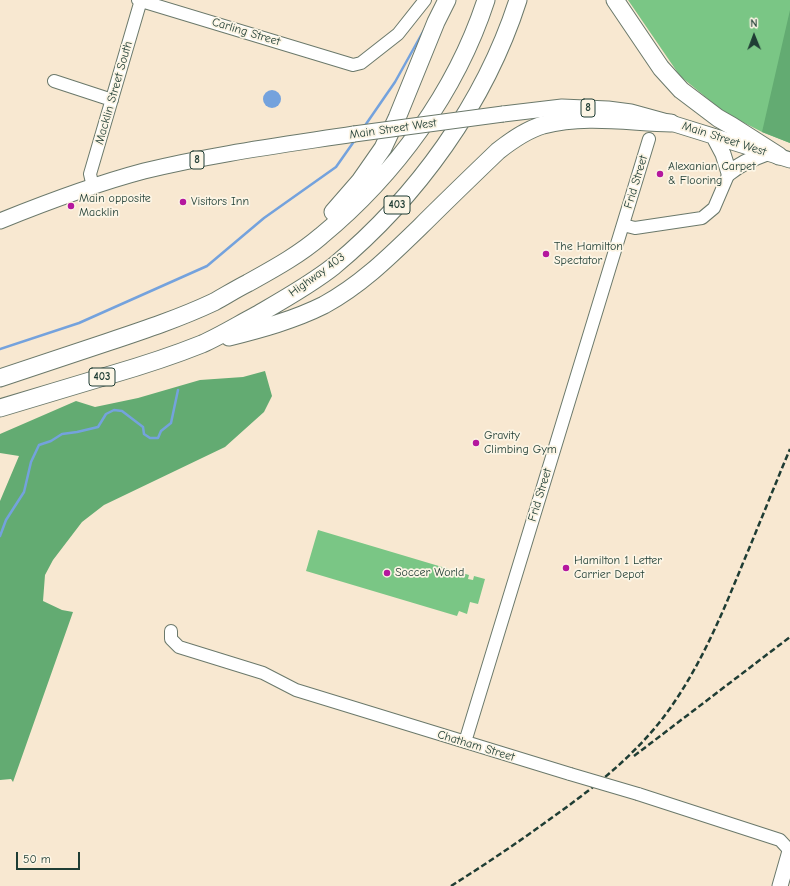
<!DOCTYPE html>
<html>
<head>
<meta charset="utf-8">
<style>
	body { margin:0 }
	#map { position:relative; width:790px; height:886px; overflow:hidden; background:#f8e8d1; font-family:"Comic Neue",sans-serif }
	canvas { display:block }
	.north { position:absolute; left:734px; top:16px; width:40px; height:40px; -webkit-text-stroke:3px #fcf5e5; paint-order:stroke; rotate:359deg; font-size:11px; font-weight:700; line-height:16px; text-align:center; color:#1f3d34 }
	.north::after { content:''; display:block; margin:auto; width:14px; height:18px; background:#1f3d34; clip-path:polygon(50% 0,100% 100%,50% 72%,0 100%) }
	.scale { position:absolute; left:16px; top:852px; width:64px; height:18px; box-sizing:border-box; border:2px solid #1f3d34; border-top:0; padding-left:5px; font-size:12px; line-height:14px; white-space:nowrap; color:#1f3d34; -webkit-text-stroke:3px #fcf5e5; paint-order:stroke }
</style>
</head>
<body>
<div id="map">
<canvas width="790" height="886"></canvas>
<div class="north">N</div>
<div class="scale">50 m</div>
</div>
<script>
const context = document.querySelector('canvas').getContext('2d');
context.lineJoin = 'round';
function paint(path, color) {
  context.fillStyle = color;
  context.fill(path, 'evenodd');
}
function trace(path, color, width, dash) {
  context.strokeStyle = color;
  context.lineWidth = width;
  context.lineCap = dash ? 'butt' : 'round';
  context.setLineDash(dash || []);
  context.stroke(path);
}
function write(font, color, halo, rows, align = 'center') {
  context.font = font + ' "Comic Neue",sans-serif';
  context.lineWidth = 3.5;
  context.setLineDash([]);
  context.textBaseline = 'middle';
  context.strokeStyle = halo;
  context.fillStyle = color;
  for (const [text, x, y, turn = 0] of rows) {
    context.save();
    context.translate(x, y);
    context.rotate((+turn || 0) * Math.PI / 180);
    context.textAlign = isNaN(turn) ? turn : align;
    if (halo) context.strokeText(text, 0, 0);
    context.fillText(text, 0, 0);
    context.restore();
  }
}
const green = new Path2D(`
	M628 0H790V143L762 132 725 113 680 76Z
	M318 530 469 575 468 579 473 580 474 576 485 579 478 604 470 602 467 614 459 611 457 616 306 571Z`);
const forest = new Path2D(`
	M790 10V143L762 132Z
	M265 371 272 396 264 412 225 447 104 505 82 522 53 560 45 575 43 601 62 610 73 612 13 782 11 779 0 780V501L19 456 0 453V434L76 401 95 407 138 398 200 380 243 377Z`);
const water = new Path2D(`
	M263 99a9 9 0 1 1 18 0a9 9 0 1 1-18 0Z`);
const stream = new Path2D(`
	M364 127 395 82 424 30
	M0 349 79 323 207 266 264 218 336 167 355 140
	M0 536 6 520 24 492 31 462 39 445 51 441 62 434 77 432 98 427 106 414 114 410 122 411 143 427 144 434 150 438H158L161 431 171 423 178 390`);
const minor = new Path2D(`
	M138 0 353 65 361 63 398 34 425 0
	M54 81 112 100
	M93 187 90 174 141 0
	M623 225 635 228 702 218 714 208 729 173
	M171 631V639L179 647 263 673 296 690 570 774
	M465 742 649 139
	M638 794 780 840 790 851`);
const major = new Path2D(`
	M503 114 562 107 608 109 631 112 671 123 790 160
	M714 137 723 154 729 173C740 164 753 158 767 153
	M0 221C47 202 95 184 144 171 213 154 283 145 354 134
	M780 886 790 851`);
const highway = new Path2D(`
	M615 0 661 68 681 90 718 118 732 126 779 156
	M333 212 360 181 383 148 397 118 436 22 447 0
	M229 337C261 329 294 320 324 305 361 285 390 256 420 227 446 201 472 176 498 151 512 140 526 130 543 125 585 114 629 122 671 123
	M0 378C36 366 72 354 108 342 144 330 180 318 214 302 225 296 236 289 248 283 273 269 299 255 321 236 395 175 456 92 486 0
	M0 408C37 397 73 386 110 375 141 366 172 356 202 344 220 336 238 325 255 316 281 301 310 285 334 266 417 197 485 103 518 0`);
const rail = new Path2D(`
	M634 756 790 637
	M451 886C486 864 520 841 553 817 592 789 629 760 659 723 697 675 720 619 743 563 759 525 774 487 790 449`);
const minorBridge = new Path2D(`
	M570 774 638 794`);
const majorBridge = new Path2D(`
	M354 134 503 114`);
const markers = [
	[660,174,4,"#b5179e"],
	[183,202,4,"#b5179e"],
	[71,206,4,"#b5179e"],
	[546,254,4,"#b5179e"],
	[476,443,4,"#b5179e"],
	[566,568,4,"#b5179e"],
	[387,573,4,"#b5179e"]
];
const shields = [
	[588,108,14],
	[197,160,14],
	[397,205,26],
	[102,377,26]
];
const shieldNames = [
	["8",588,108],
	["8",197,160],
	["403",397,205],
	["403",102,377]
];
const streetNames = [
	["Carling Street",246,32,17],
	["Macklin Street South",114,93,-74],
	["Main Street West",393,129,-8],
	["Main Street West",724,139,18],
	["Frid Street",636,182,-73],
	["Highway 403",317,275,-36],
	["Frid Street",540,495,-73],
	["Chatham Street",476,746,17]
];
const poiNames = [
	["Alexanian Carpet",668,167],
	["& Flooring",668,181],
	["Main opposite",79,199],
	["Macklin",79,213],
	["Visitors Inn",191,202],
	["The Hamilton",554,247],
	["Spectator",554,261],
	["Gravity",484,436],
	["Climbing Gym",484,450],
	["Hamilton 1 Letter",574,561],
	["Carrier Depot",574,575],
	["Soccer World",395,573]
];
paint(green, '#7ac685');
paint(forest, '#63ab72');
paint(water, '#74a2dd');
trace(stream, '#74a2dd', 2.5);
trace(minor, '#6b796b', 14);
trace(major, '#6b796b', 17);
trace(highway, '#6b796b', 19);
trace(minor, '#fff', 12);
trace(major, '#fff', 15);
trace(highway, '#fff', 17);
trace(rail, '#1f3d34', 2.5, [6, 3]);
trace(minorBridge, '#6b796b', 14, []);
trace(majorBridge, '#6b796b', 17, []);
trace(minorBridge, '#fff', 12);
trace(majorBridge, '#fff', 15);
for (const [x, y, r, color] of markers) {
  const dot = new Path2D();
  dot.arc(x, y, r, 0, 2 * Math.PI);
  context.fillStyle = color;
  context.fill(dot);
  trace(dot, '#fcf5e5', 1.5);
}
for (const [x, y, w] of shields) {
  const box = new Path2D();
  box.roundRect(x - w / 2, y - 9, w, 18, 3);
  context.fillStyle = '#fcf5e5';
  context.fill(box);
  trace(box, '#1f3d34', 1);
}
write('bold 11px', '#1f3d34', null, shieldNames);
write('12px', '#1f3d34', '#fcf5e5', streetNames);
write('12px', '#1f3d34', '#fcf5e5', poiNames, 'left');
</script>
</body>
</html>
